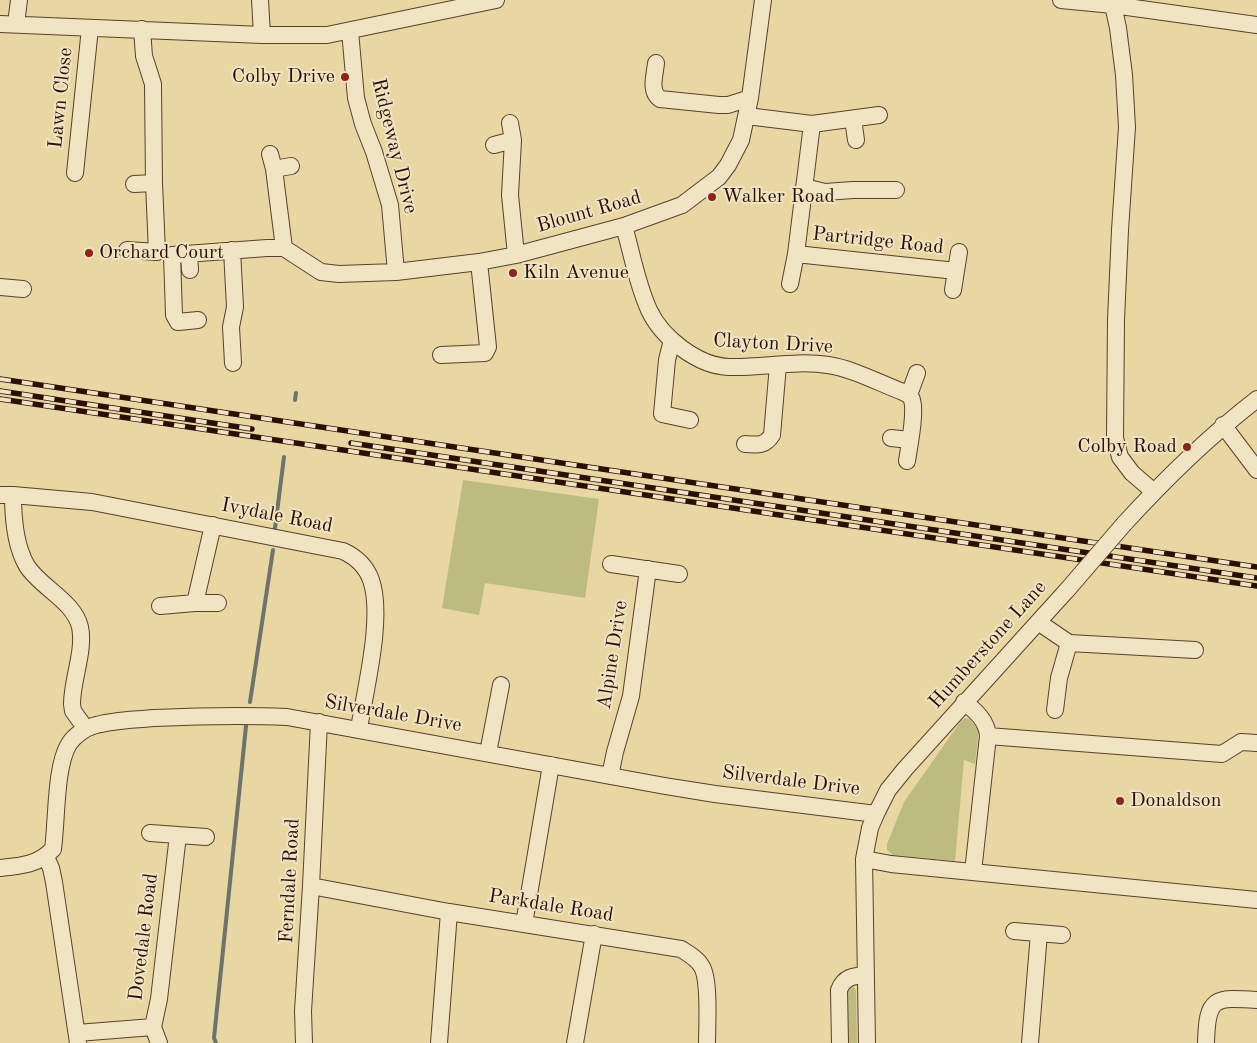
<!DOCTYPE html>
<html>
<head>
<meta charset="utf-8">
<style>
	body { margin:0 }
	canvas { display:block; background:#e8d6a3 }
</style>
</head>
<body>
<canvas width="1257" height="1043"></canvas>
<script>
const context = document.querySelector('canvas').getContext('2d');
context.lineJoin = 'round';
function paint(path, color) {
  context.fillStyle = color;
  context.fill(path, 'evenodd');
}
function trace(path, color, width, dash) {
  context.strokeStyle = color;
  context.lineWidth = width;
  context.lineCap = dash ? 'butt' : 'round';
  context.setLineDash(dash || []);
  context.stroke(path);
}
function write(font, color, halo, rows, align = 'center') {
  context.font = font + ' "Old Standard TT",serif';
  context.lineWidth = 4;
  context.setLineDash([]);
  context.textBaseline = 'middle';
  context.strokeStyle = halo;
  context.fillStyle = color;
  for (const [text, x, y, turn = 0] of rows) {
    context.save();
    context.translate(x, y);
    context.rotate((+turn || 0) * Math.PI / 180);
    context.textAlign = isNaN(turn) ? turn : align;
    if (halo) context.strokeText(text, 0, 0);
    context.fillText(text, 0, 0);
    context.restore();
  }
}
const green = new Path2D(`
	M463 480 599 499 585 598 485 583 479 615 442 608Z
	M965 718 969 719 979 730 975 764 964 760 955 861 893 855 887 850V844L904 802 961 721Z
	M853 984 856 991 857 1043H845L844 989Z`);
const stream = new Path2D(`
	M295 400 296 393
	M275 528 284 457
	M250 702 273 550
	M216 1043 214 1038 246 726`);
const minor = new Path2D(`
	M260 0 262 35
	M1061 0 1113 5 1257 25
	M1112 0 1118 28 1124 75 1127 127 1120 230 1116 320 1115 438 1120 457 1132 473 1154 492
	M0 24 262 35H327L496 0
	M16 24 19 0
	M350 31 356 98 363 124 374 152 390 205 396 272
	M656 63C655 75 649 91 660 99L719 105H728L750 98
	M747 116 812 124 879 115
	M853 119 856 140
	M510 123 513 140 510 195 516 255
	M494 145 513 140
	M270 154 274 169 284 248
	M274 169 291 166
	M75 173 90 28
	M134 184 154 183
	M804 187 825 192 853 190H896
	M624 226C632 254 637 284 649 310 662 338 698 366 729 367 762 368 796 360 828 365 854 369 879 383 903 392 907 394 911 396 912 400 916 413 909 447 907 461
	M127 250 157 252 154 183 153 84 144 56 142 29
	M232 250 235 307 231 327 233 363
	M189 254 190 270
	M796 254 956 271
	M790 284 796 254 812 124
	M0 287 23 289
	M953 290 959 252
	M198 320 178 322 174 315 172 255 267 248H284L321 272 339 274 396 272 479 262 516 255 624 226 682 205 719 177 728 165 741 140 750 98 763 0
	M672 340 667 360 662 414 690 420
	M441 355 485 353 488 347 479 262
	M909 395 917 373
	M1223 425 1257 470
	M891 438 910 440
	M745 444C758 445 765 446 772 435L778 365
	M0 495H13C13 518 15 546 27 566 40 587 74 601 80 627 85 650 72 680 72 704L73 711 86 729
	M13 495 92 502 343 551C356 557 366 566 371 580 384 617 365 690 359 729
	M1124 524C1165 479 1208 437 1257 399
	M611 564 679 574
	M195 603 213 525
	M160 606 195 603H218
	M1038 622 1069 643 1195 650
	M964 702C976 711 987 721 988 736L973 872
	M1055 710 1059 678 1069 643
	M988 736 1222 754 1241 742 1257 743
	M488 753 501 685
	M610 776 615 752 631 696 648 569
	M150 833 206 837
	M46 857 51 868 54 882 78 1043
	M864 859 891 864 1257 900
	M0 868C21 866 38 865 53 849 57 821 55 766 69 744 74 736 85 728 93 726 112 720 134 720 154 718 198 716 242 715 287 717L665 786 715 794 876 814
	M311 886 449 912 681 949C689 954 698 959 702 967 710 981 707 1026 707 1043
	M524 924 551 765
	M1014 931 1062 935
	M77 1033 153 1027
	M159 1043 153 1027 159 999 178 835
	M304 1043 303 1011 311 886 319 722
	M439 1043 449 912
	M575 1043 594 934
	M840 1043 839 990C844 977 853 976 865 975
	M867 1043 864 859 870 828 876 814 888 790 905 769 1068 589
	M1030 1043 1039 933
	M1206 1043C1207 997 1214 997 1257 1000`);
const rail = new Path2D(`
	M0 379 1257 567
	M0 391 252 429
	M0 399 1257 586
	M351 443 1257 578`);
const minorBridge = new Path2D(`
	M1068 589 1124 524`);
const markers = [
	[345,77,5,"#8f2418"],
	[712,197,5,"#8f2418"],
	[89,253,5,"#8f2418"],
	[513,273,5,"#8f2418"],
	[1187,447,5,"#8f2418"],
	[1120,801,5,"#8f2418"]
];
const poiNames = [
	["Colby Drive",335,77,"right"],
	["Walker Road",722,197],
	["Orchard Court",99,253],
	["Kiln Avenue",523,273],
	["Colby Road",1177,447,"right"],
	["Donaldson",1130,801]
];
const streetNames = [
	["Lawn Close",61,98,-84],
	["Ridgeway Drive",394,146,76],
	["Blount Road",589,212,-16],
	["Partridge Road",878,241,6],
	["Clayton Drive",773,344,3],
	["Ivydale Road",277,516,11],
	["Humberstone Lane",988,645,-48],
	["Alpine Drive",613,655,-81],
	["Silverdale Drive",393,714,10],
	["Silverdale Drive",791,781,7],
	["Ferndale Road",290,881,-87],
	["Parkdale Road",551,906,9],
	["Dovedale Road",144,937,-83]
];
paint(green, '#bebb80');
trace(stream, '#6e736b', 4);
trace(minor, '#5a412a', 18);
trace(minor, '#f0e4c3', 16);
trace(rail, '#2a0f01', 5.5);
trace(rail, '#f0e4c3', 4, [11]);
trace(minorBridge, '#5a412a', 18, []);
trace(minorBridge, '#f0e4c3', 16);
for (const [x, y, r, color] of markers) {
  const dot = new Path2D();
  dot.arc(x, y, r, 0, 2 * Math.PI);
  context.fillStyle = color;
  context.fill(dot);
  trace(dot, '#f0e4c3', 2);
}
write('20px', '#2a0f01', '#f0e4c3', poiNames, 'left');
write('20px', '#2a0f01', '#f0e4c3', streetNames);
</script>
</body>
</html>
